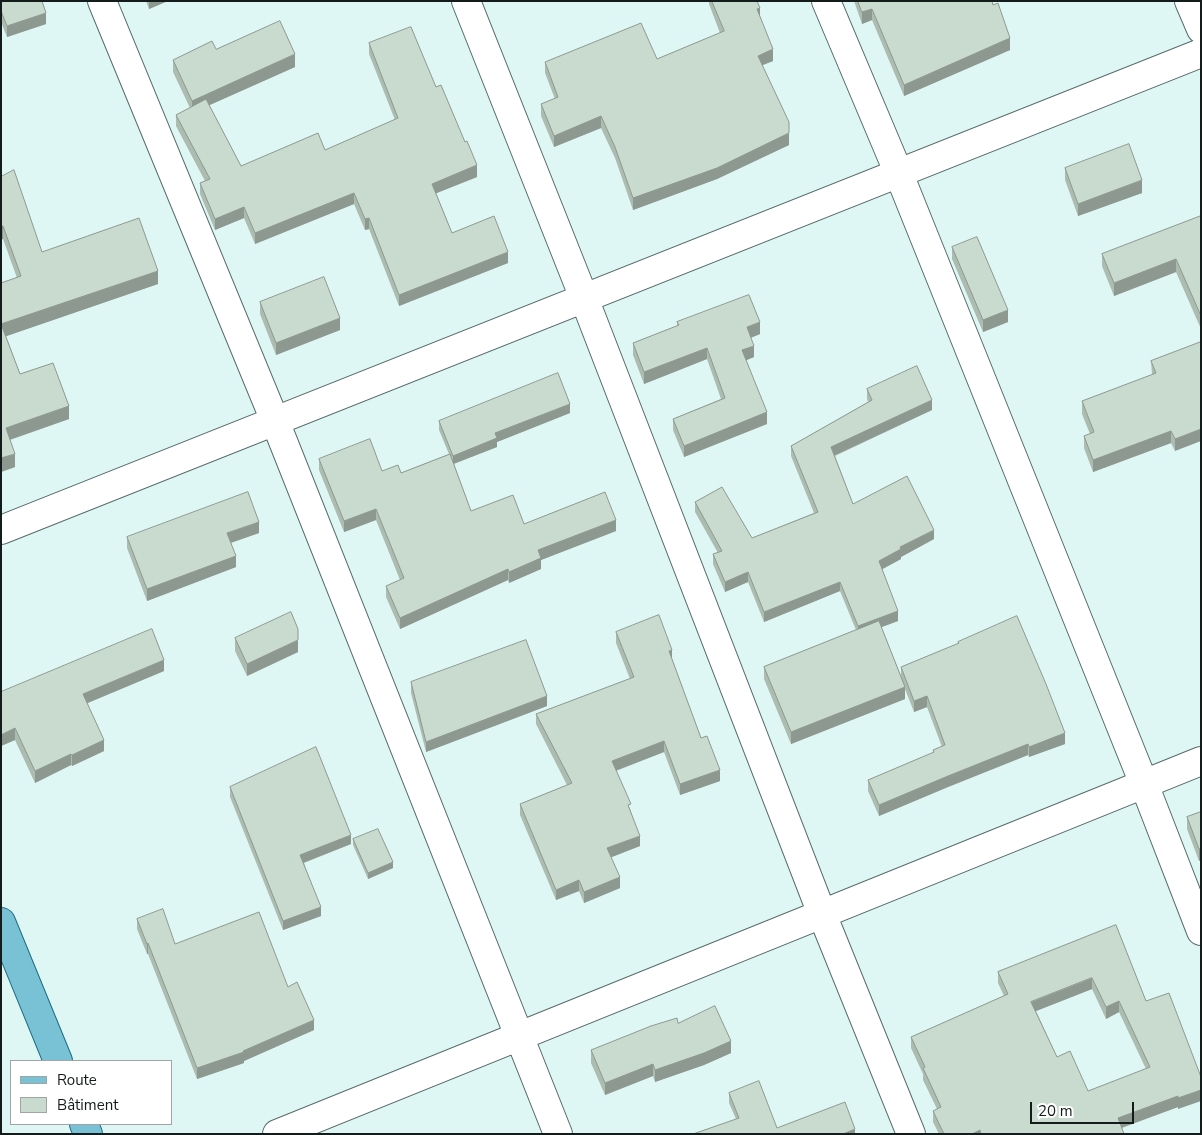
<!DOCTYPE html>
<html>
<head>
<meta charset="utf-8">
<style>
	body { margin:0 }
	#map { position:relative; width:1202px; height:1135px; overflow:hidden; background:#dff7f4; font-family:"Nunito Sans",sans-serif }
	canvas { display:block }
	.frame { position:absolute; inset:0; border:2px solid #131c1b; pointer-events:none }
	.legend { position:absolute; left:10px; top:1060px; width:162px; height:65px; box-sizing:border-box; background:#fff; border:1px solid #a1a4a4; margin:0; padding:6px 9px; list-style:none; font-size:15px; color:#131c1b }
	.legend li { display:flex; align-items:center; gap:10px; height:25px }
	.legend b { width:25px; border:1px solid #a1a4a4 }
	.scale { position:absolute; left:1030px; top:1102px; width:104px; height:22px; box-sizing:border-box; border:2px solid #131c1b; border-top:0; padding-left:6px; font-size:15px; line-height:18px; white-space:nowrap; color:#131c1b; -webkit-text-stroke:4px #fff; paint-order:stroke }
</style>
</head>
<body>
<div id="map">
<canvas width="1202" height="1135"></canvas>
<div class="frame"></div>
<ul class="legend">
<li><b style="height:6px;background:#79c1d4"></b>Route</li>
<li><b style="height:14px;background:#c9dbce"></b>Bâtiment</li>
</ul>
<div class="scale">20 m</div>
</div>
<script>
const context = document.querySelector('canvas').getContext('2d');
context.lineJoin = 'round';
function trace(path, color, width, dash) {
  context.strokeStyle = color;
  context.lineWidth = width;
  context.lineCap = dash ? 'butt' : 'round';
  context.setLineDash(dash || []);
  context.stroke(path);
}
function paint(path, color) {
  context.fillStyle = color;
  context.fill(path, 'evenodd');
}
const minor = new Path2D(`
	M102 1 275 421 558 1134
	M466 1 584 298 822 914 911 1134
	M826 1 899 174 1144 784 1201 931
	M1189 1 1201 29
	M1 530 1201 53
	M277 1134 1201 761`);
const major = new Path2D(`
	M1 922 58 1061
	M84 1124 88 1134`);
const wall = new Path2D(`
	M1 1 46 24 7 37 1 22Z
	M146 1H168L149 9Z
	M709 1H757L760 17 773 61 762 65 789 145 717 179 633 210 615 158 601 128 554 147 541 116V104L555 99 545 73V62L657 59 720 33 709 4Z
	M854 1H992L1010 50 904 96 872 20 862 24Z
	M369 43 436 87 477 177 436 193 452 233 508 263 399 306 369 229 365 230 354 204 255 244 244 218 215 230 200 194V183L205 181 176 126V115L190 108 173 72V60L216 49 295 67 209 105 241 166 325 150 395 120 369 54Z
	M1065 168 1142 193 1078 216 1065 180Z
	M1 177 42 252 158 284 6 336 20 374 69 419 10 440 15 467 1 472V283L17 278 3 239Z
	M1201 216V329L1176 272 1114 296 1102 266V254Z
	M952 247 1008 322 983 332 952 259Z
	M260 302 340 330 276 355 260 314Z
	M677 322 760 334 751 338 754 357 746 360 767 424 684 457 673 430V419L721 399 707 359 644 384 633 355V343L677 326Z
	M1201 342 1175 451 1171 443 1093 472 1084 448V436L1090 434 1082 414V401L1152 375 1151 361Z
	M867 389 932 410 835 456 853 504 934 539 901 557V559L882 569 898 621 881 627 901 676V667L958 644V642L1065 744 1029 757 1028 755 948 787 879 816 868 791V780L933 753V750L942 747 927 707 914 712 905 689V699L791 744 764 679V667L856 630 840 591 764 622 748 582 725 592 713 564V554L718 553 695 512V502L752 538 814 513 791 456V446L868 402 867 399Z
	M570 413 497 442V447L454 464 471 511 524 524 616 531 541 560V569L509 583 508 580 400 629 386 597V586L400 580 376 520 344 532 319 470V459L382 471 401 473 449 454 439 430V421Z
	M259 533 231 543 236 567 147 601 127 548V537Z
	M616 632 672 659 701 738 720 781 680 795 664 752 616 771 631 812 640 846 611 857 620 888 584 903 579 891 556 900 520 815V804L567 785 536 724V714L630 679 616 643Z
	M235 638 298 652 247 676 235 651Z
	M164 671 87 703 104 751 72 766 71 765 35 783 15 740 1 746V692Z
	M411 682 547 706 426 752 411 693Z
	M230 787 351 844 304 863 321 916 283 930 230 797Z
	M1201 812V860L1199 861 1187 829V817Z
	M353 839 393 868 368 879 353 845Z
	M137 919 175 944 288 987 314 1030 244 1061V1063L197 1079 148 954H147L137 929Z
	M1116 925 1146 1001 1201 1077 1178 1109V1107L1122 1128 1124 1134H939L933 1122V1111L937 1109 923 1080V1074L911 1048V1037L1004 996 998 983V972ZM1092 989 1106 1019 1119 1012 1146 1069 1088 1091 1057 1057 1036 1011Z
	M678 1023 731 1053 704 1065 655 1082 653 1076 605 1095 591 1063V1050Z
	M729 1093 777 1128 855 1134H693L736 1119 729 1103Z`);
const shadedWall = new Path2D(`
	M149 1H168L149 9Z
	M760 8V19L757 9Z
	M872 9V20L862 24V12Z
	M46 13V24L7 37V26Z
	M1010 38V50L904 96V85Z
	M773 49V61L758 67V56Z
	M295 54V67L192 113V101Z
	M601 116V128L554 147V136Z
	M789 133V145L717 179 633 210V198Z
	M477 165V177L432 195V184Z
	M1142 180V193L1078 216V204Z
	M354 193V204L255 244V233Z
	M244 207V218L215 230V219Z
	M369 218V229L365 230V219Z
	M1 226H3V239L1 240Z
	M508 252V263L399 306V295Z
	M1176 259V272L1114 296V283Z
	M158 271V284L1 338V324Z
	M1008 310V322L983 332V320Z
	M340 318V330L276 355V343Z
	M760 322V334L747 339V327Z
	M754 346V357L742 362V350Z
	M707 348V359L644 384V372Z
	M932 400V410L831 457V447Z
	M570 404V413L497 442V447L453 464V456L495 433Z
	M69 406V419L6 441V428Z
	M767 412V424L684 457V446Z
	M1201 429V441L1175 451V439Z
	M1171 431V443L1093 472V460Z
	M15 454V467L1 472V458Z
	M376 509V520L344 532V521Z
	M616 520V531L541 560V569L509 583V572L538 550Z
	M259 522V533L227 544V533Z
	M934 530V539L901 557V559L879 571V561L900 547Z
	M236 556V567L147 601V589Z
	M508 569V580L400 629V618Z
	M748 572V582L725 592V582Z
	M840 582V591L764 622V612Z
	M898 611V621L858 636V626Z
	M298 640V652L247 676V664Z
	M672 650V661L669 651Z
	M164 660V671L83 705V694Z
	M905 687V699L791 744V732Z
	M547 696V706L426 752V742Z
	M927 696V707L914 712V701Z
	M15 728V740L1 746V735Z
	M1065 733V744L1029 757V747Z
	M104 740V751L72 766V755Z
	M664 741V752L612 772V761Z
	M1028 744V755L948 787 879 816V805L948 776Z
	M71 754V765L35 783V771Z
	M720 770V781L680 795V784Z
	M351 835V844L300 864V855Z
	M640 836V846L607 859V848Z
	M1201 848V860L1199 861V849Z
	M393 862V868L368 879V873Z
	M620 877V888L584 903V892Z
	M579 880V891L556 900V890Z
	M321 907V916L283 930V921Z
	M148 943V954H147V944Z
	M1092 978V989L1031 1013V1002Z
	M1119 1001V1012L1106 1019V1007Z
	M314 1020V1030L244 1061V1063L197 1079V1068L243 1051Z
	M731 1041V1053L704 1065 655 1082V1070Z
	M653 1064V1076L605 1095V1083Z
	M1201 1090V1101L1178 1109V1098Z
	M1178 1096V1107L1118 1129V1118Z
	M855 1129V1134H843Z
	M980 1130V1134H972Z`);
const building = new Path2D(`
	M1 1H42L46 13 7 26 1 11Z
	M712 1H757L760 8 757 9 773 49 758 56 789 122V133L717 168 633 198 615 147 601 116 554 136 541 104 558 97 545 62 641 23 657 59 724 31Z
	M858 1H992L993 5 998 3 1010 38 904 85 872 9 862 12Z
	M280 21 295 54 192 101 173 60 212 41 216 49Z
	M411 27 436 87 441 85 465 142 467 141 477 165 432 184 452 233 494 216 508 252 399 295 369 218 365 219 354 193 255 233 244 207 215 219 200 183 210 179 176 115 206 99 241 166 318 133 325 150 398 118 369 43Z
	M1129 144 1142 180 1078 204 1065 168Z
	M14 170 42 252 139 218 158 271 1 324 20 374 53 363 69 406 6 428 15 454 1 458V283L21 276 3 226H1V177Z
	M1201 216V316L1176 259 1114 283 1102 254Z
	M977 237 1008 310 983 320 952 247Z
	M324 277 340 318 276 343 260 302Z
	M749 295 760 322 747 327 754 346 742 350 767 412 684 446 673 419 725 398 707 348 644 372 633 343 679 325 677 322Z
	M1201 342V429L1175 439 1171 431 1093 460 1084 436 1094 432 1082 401 1156 373 1151 361Z
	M917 366 932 400 831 447 853 504 907 476 934 530 900 547 901 549 879 561 898 611 858 626 840 582 764 612 748 572 725 582 713 554 722 551 695 502 722 487 752 538 818 512 791 446 872 400 867 389Z
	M558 373 570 404 495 433 497 438 453 456 439 421Z
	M370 439 382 471 398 465 401 473 450 454 471 511 513 495 524 524 605 492 616 520 538 550 541 558 509 572 508 569 400 618 386 586 404 578 376 509 344 521 319 459Z
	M248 492 259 522 227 533 236 556 147 589 127 537Z
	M291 612 298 629V640L247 664 235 638Z
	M659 615 672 650 669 651 701 738 707 736 720 770 680 784 664 741 612 761 631 804 628 805 640 836 607 848 620 877 584 892 579 880 556 890 520 804 572 783 536 714 634 677 616 632Z
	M1017 616 1046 684 1065 733 1029 747 1028 744 948 776 879 805 868 780 934 752 933 750 945 745 927 696 914 701 901 667 959 643 958 642Z
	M879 621 905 687 791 732 764 667Z
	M152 629 164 660 83 694 104 740 72 755 71 754 35 771 15 728 1 735V692Z
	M526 640 547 696 426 742 411 682Z
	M316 747 351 835 300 855 321 907 283 921 230 787Z
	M1201 812V848L1199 849 1187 817Z
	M378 829 393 862 368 873 353 839Z
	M163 909 175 944 259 912 288 987 297 982 314 1020 243 1051 244 1052 197 1068 148 943 147 944 137 919Z
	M1116 925 1146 1001 1169 993 1201 1077V1090L1178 1098V1096L1118 1118 1124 1134H981L980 1130 972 1134H944L933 1111 941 1107 923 1068 925 1067 911 1037 1008 994 998 972ZM1092 978 1106 1007 1119 1001 1150 1067 1088 1091 1070 1051 1057 1057 1031 1002Z
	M715 1006 731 1041 704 1053 655 1070 653 1064 605 1083 591 1050 651 1026 677 1018 678 1023Z
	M759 1081 777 1128 845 1102 855 1129 843 1134H693L739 1118 729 1093Z`);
trace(minor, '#576c6a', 30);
trace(major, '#1b6c80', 30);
trace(minor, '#fff', 28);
trace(major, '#79c1d4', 28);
paint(wall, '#adbcb1');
paint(shadedWall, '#8d9990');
paint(building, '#c9dbce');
trace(building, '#8d9990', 1);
</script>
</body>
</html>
